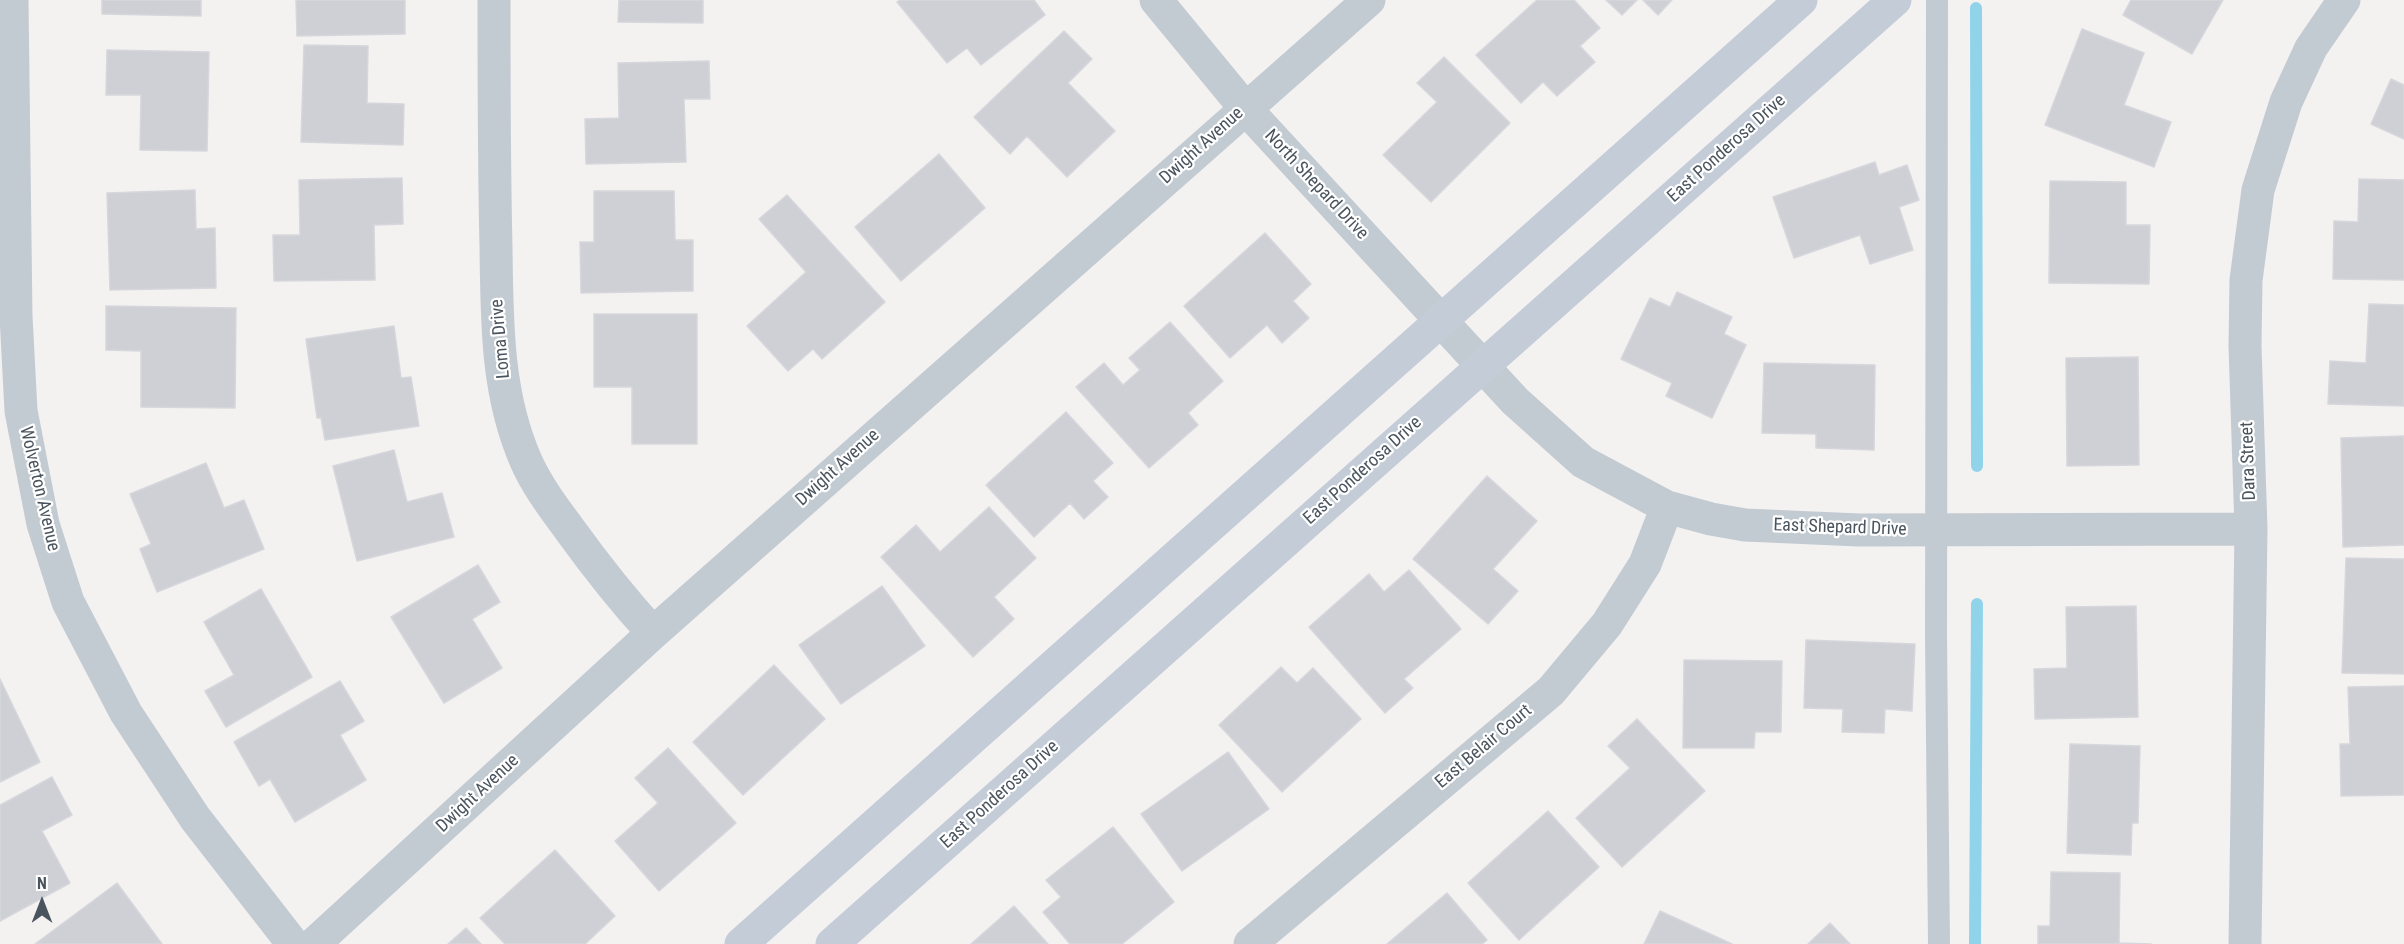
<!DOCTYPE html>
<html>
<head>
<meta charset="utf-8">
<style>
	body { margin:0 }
	#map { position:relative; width:2404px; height:944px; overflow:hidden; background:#f4f1f1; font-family:"Roboto Condensed",sans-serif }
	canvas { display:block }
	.north { position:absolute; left:12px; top:872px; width:60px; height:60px; -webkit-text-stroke:4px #fff; paint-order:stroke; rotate:0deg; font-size:16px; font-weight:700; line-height:24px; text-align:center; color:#4a545e }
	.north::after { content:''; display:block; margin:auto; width:21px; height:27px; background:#4a545e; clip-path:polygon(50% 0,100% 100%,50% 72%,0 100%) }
</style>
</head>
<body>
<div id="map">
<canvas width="2404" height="944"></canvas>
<div class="north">N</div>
</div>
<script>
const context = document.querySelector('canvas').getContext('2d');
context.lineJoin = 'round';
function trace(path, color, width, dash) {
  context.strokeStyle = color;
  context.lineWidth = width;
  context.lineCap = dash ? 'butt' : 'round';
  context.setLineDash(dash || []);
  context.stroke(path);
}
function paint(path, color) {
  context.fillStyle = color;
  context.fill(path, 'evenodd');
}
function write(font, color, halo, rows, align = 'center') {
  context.font = font + ' "Roboto Condensed",sans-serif';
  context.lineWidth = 4.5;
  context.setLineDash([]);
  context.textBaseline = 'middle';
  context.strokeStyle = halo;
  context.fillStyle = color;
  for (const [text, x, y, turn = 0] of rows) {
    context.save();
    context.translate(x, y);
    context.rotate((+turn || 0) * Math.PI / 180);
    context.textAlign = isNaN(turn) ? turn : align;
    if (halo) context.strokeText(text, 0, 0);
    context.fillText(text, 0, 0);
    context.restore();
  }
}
const stream = new Path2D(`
	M1976 8 1977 466
	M1975 944 1977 604`);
const building = new Path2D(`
	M102 0H201V16L102 14Z
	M296 0H405V34L297 36Z
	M619 0H703V23L618 22Z
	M900 0H1034L1045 15 981 65 967 48 947 63 897 2Z
	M1537 0H1574L1600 28 1580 46 1595 62 1557 96 1543 82 1521 103 1476 55Z
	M1606 0H1637L1622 15Z
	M1643 0H1672L1658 15Z
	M2131 0H2223L2192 54 2123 15Z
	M2082 29 2144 53 2124 105 2171 122 2154 167 2045 125Z
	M1064 31 1092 59 1068 83 1115 131 1067 177 1027 136 1010 154 974 117Z
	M304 45 368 46 367 103 404 104 403 145 301 142Z
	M107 50 209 52 207 151 140 150 141 95H106Z
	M1444 57 1510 123 1431 202 1383 155 1437 102 1417 83Z
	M709 61 710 99H684L686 162 586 164 585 119 619 118 618 63Z
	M2391 79 2404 85V139L2371 124Z
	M939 154 985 208 901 281 855 227Z
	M1875 162 1879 175 1907 165 1919 200 1899 207 1913 250 1870 264 1860 235 1794 258 1773 197Z
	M402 178 403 224 374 225 375 280 274 281 273 235H300L299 180Z
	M2359 179 2404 180V280L2333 279 2334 221 2358 222Z
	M2050 181 2126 182V225H2150L2149 284 2049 283Z
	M195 190 196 229 215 228 216 288 110 290 107 193Z
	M594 191H674L675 240H693V291L581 293 580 242H594Z
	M787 195 885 302 822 359 813 349 788 371 747 326 806 272 759 219Z
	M1265 233 1311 284 1293 301 1309 318 1282 343 1267 325 1230 358 1184 306Z
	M1677 292 1732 317 1724 334 1746 345 1712 418 1666 396 1672 383 1621 359 1650 298 1670 307Z
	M2369 304 2404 305V406L2328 404 2330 361 2366 363Z
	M106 306 236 308 235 408 141 407V351L106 350Z
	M594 314H697V444H632V387H594Z
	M1170 322 1223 381 1188 413 1198 425 1149 468 1076 387 1104 363 1123 385 1140 370 1129 358Z
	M394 326 401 378 411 377 419 426 325 440 321 418H317L306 339Z
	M2138 357 2139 465 2067 466 2066 358Z
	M1764 363 1875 365 1874 450 1816 448V434L1762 433Z
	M1066 412 1113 463 1093 481 1108 497 1084 519 1070 503 1034 537 986 485Z
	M2404 436V545L2343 547 2341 438Z
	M394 450 407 502 442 493 454 537 357 561 333 466Z
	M206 463 224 508 244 500 264 549 157 592 140 549 151 544 130 494Z
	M1487 476 1537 521 1493 569 1518 591 1488 624 1413 559Z
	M989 507 1036 558 994 597 1014 619 973 657 881 557 916 525 940 552Z
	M2346 558 2404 559V674L2342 673Z
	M478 565 500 602 472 619 502 668 444 703 391 617Z
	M1409 570 1461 629 1404 679 1413 688 1385 713 1309 627 1369 574 1384 592Z
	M882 586 925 646 841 704 799 645Z
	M261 589 312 677 226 727 205 691 234 675 204 622Z
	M2136 606 2138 717 2035 719 2034 669 2067 668 2066 607Z
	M1806 640 1915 644 1912 711 1885 709 1884 733 1842 732 1843 709 1804 708Z
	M1684 660 1782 661 1781 732H1755L1754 748H1683Z
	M774 665 825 719 743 795 693 742Z
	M1281 667 1297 683 1313 668 1361 719 1282 792 1219 725Z
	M0 679 40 762 0 782Z
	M340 681 364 721 340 735 366 780 295 822 270 779 259 786 234 742Z
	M2404 686V795L2341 796 2340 744H2350L2348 687Z
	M1637 719 1705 791 1622 867 1576 818 1630 768 1608 746Z
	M2070 744 2140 746 2138 823H2132L2131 855 2067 853Z
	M668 748 736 823 659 891 615 841 658 803 635 778Z
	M1228 752 1269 809 1182 871 1141 814Z
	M52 777 72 815 42 831 70 883 0 921V805Z
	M1548 811 1599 867 1519 940 1468 883Z
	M1113 827 1174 902 1122 944H1070L1043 912 1061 897 1046 880Z
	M555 850 615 916 585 944H505L480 918Z
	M2051 872 2120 873 2119 943 2151 944H2038V926H2050Z
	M117 883 162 944H35Z
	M1447 893 1487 940 1482 944H1387Z
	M1014 906 1048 944H971Z
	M1660 911 1732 944H1644Z
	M1830 923 1850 944H1808Z
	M466 928 481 944H448Z`);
const lane = new Path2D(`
	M1937 0 1936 636 1939 944`);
const street = new Path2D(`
	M12 0 16 316 21 411 43 524 68 602 126 713 195 818 293 944
	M494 0C494 82 494 164 496 246 497 319 496 393 526 461 537 486 554 508 570 530 596 566 623 600 653 633
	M1156 0 1245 108 1515 401 1583 462 1667 507 1711 519 1745 525 1859 530 2251 529
	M314 944 653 633 1369 0
	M1250 944 1551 691 1607 624 1645 564 1667 507
	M2245 944 2251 529 2245 346 2246 280 2258 190 2286 102 2311 48 2344 0`);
const secondary = new Path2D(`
	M741 944 1801 0
	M832 944 1895 0`);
const streetNames = [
	["Dwight Avenue",1202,146,-42],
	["East Ponderosa Drive",1727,149,-42],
	["North Shepard Drive",1316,185,47],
	["Loma Drive",501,339,-95],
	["Dara Street",2249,461,-92],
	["Dwight Avenue",838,468,-42],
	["East Ponderosa Drive",1363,471,-42],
	["Wolverton Avenue",39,489,77],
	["East Shepard Drive",1840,528,2],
	["East Belair Court",1484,747,-40],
	["Dwight Avenue",478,794,-43],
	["East Ponderosa Drive",1000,795,-42]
];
trace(stream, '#91d4ea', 12);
paint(building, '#ced0d5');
trace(building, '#d6d7dc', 1.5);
trace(lane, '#c3cbd2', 22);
trace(street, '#c3cbd2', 33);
trace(secondary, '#c3ccd7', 33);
write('18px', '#4a545e', '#fff', streetNames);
</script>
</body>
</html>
